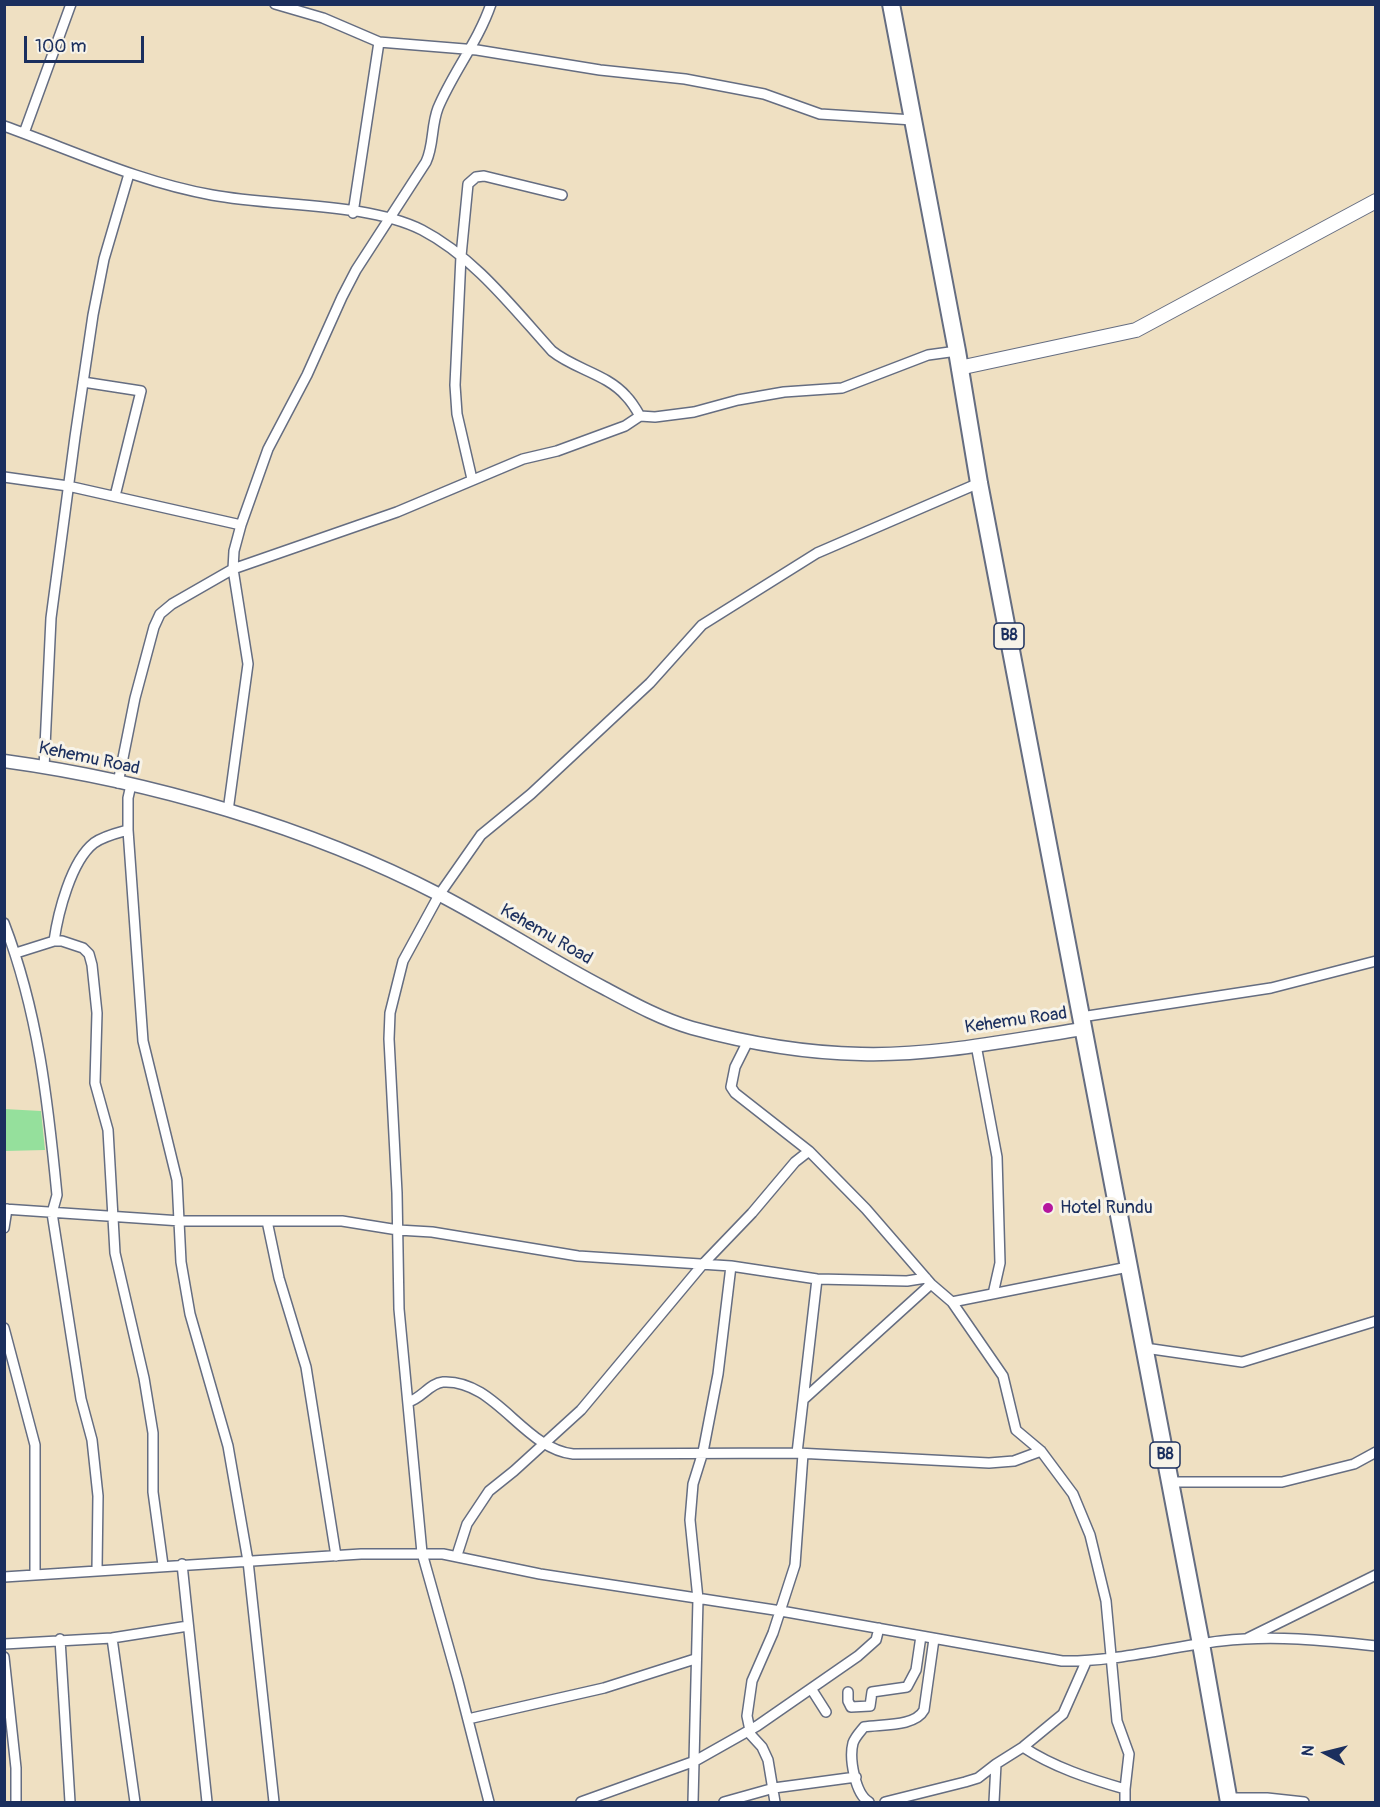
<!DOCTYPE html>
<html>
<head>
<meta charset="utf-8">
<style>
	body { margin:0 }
	#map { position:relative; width:1380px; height:1807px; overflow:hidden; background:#efe0c2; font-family:Pangolin,sans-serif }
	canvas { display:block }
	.frame { position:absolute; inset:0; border:6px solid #1b2f5e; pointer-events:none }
	.north { position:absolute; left:1296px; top:1723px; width:60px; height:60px; -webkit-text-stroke:4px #f7f3e8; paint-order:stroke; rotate:277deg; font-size:16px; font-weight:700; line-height:24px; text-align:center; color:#1b2f5e }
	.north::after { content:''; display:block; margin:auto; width:21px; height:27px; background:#1b2f5e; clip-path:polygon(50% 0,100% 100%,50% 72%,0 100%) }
	.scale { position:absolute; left:24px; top:36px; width:120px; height:27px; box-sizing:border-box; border:3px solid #1b2f5e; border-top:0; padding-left:8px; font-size:18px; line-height:21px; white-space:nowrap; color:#1b2f5e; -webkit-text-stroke:4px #f7f3e8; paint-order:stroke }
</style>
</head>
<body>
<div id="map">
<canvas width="1380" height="1807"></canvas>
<div class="frame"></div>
<div class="north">N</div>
<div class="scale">100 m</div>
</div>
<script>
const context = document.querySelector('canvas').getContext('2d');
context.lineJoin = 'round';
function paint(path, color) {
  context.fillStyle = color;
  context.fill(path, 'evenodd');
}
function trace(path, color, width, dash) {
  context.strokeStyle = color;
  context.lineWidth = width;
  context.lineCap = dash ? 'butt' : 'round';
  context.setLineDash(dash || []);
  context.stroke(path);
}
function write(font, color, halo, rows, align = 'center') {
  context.font = font + ' Pangolin,sans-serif';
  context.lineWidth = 6;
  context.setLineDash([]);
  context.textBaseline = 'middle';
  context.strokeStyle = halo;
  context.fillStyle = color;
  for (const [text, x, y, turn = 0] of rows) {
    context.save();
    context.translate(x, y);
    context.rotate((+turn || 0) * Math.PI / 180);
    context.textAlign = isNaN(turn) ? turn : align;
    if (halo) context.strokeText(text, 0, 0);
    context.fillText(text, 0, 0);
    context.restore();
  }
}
const green = new Path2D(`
	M4 1109 41 1111 45 1150 5 1151Z`);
const minor = new Path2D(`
	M275 4 323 18 379 42 477 50 600 70 685 79 764 94 820 114 913 120
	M4 126C74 151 139 182 212 195 276 207 366 202 422 230 474 257 513 308 552 351 574 369 607 374 626 396 632 402 636 409 640 416L655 417 694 412 738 400 784 392 842 388 928 355 957 351
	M24 133 71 4
	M353 213 379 42
	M83 382 141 391 115 496
	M4 477 68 486 241 525
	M472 479 457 414 455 385 461 256 468 184 476 177 484 176 562 195
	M44 768 51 618 75 437 93 315 104 259 129 174
	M118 783 135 698 154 627 160 614 172 604 233 569 397 512 523 459 557 451 625 426 640 416
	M131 785 128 798V830L143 1041 177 1180 181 1262 190 1314 228 1446 248 1561 274 1802
	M228 811 248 664 233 569 234 551 241 525 268 449 307 375 342 297 356 270 426 162C434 145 431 126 438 108 453 72 478 42 491 4
	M4 923C38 1011 48 1102 57 1195L52 1213 81 1399 92 1440 98 1496 97 1569
	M54 941C58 913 71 861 94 843 104 836 117 833 128 830
	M16 953 54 941H62L83 948 89 954 92 965 97 1013 95 1083 108 1130 115 1253 144 1378 153 1433V1492L163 1565
	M1081 1017 1271 988 1376 961
	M748 1041 735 1067 731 1087 735 1093 809 1151 866 1209 931 1284 952 1302 1003 1376 1016 1430 1041 1451 1073 1494 1090 1535 1106 1601 1117 1721 1129 1754 1125 1789
	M976 1045 997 1157 1000 1263 993 1294
	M4 1209 181 1221H342L398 1230 432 1232 578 1256 731 1266 817 1279 907 1281 926 1278
	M267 1221 279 1278 306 1367 336 1556
	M4 1228 7 1209
	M952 1302 1128 1267
	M4 1328 35 1445V1575
	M1145 1348 1242 1362 1376 1321
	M804 1399 931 1284
	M408 1402C421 1399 430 1383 443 1382 495 1379 524 1449 573 1454L797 1453 989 1463 1014 1461 1041 1451
	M797 1453 817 1279
	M1170 1482H1282L1354 1464 1376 1452
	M457 1555 467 1524 489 1491 514 1471 581 1410 703 1264 752 1213 795 1162 809 1151
	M182 1564 207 1802
	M4 1577 361 1554H443L540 1574 781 1611 1062 1661C1116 1662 1167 1647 1221 1641 1272 1635 1324 1640 1376 1646
	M112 1638 135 1802
	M1248 1638 1376 1575
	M60 1639 70 1802
	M4 1644 112 1638 188 1626
	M4 1657 16 1768V1802
	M812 1690 826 1712
	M848 1692V1701L851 1707 870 1706 872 1692 907 1687 916 1670 921 1636
	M468 1719 604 1688 695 1659
	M1023 1747C1053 1767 1090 1779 1125 1789V1802
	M1228 1798H1267L1304 1802
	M489 1802 458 1681 422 1553 399 1309 397 1193 389 1039 390 1013 403 961 439 895 481 835 531 794 650 683 702 625 817 553 979 483
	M581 1802 695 1761 757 1726 858 1656 876 1640 879 1628
	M693 1802 698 1599 690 1520 693 1484 703 1452 718 1374 731 1266
	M724 1802 774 1788 856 1777
	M775 1802 768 1760 762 1747 751 1735 747 1716 752 1681 773 1633 795 1565 803 1454
	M869 1802C855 1794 849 1758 853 1743 855 1737 860 1732 864 1727 881 1724 915 1727 924 1710L934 1639
	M885 1802 965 1782 978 1778 996 1764
	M994 1802 996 1764 1023 1747 1063 1714 1086 1662`);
const tertiary = new Path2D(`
	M4 761C150 781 309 827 440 895 496 924 548 959 604 988 632 1003 661 1019 692 1028 747 1043 804 1053 861 1054 935 1056 1010 1040 1083 1029`);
const secondary = new Path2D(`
	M959 368 1136 330 1376 201`);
const trunk = new Path2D(`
	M891 4 957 351 979 483 1201 1644 1229 1802`);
const markers = [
	[1048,1208,6,"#b5179e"]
];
const shields = [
	[1009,636,30],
	[1165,1455,30]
];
const shieldNames = [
	["B8",1009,636],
	["B8",1165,1455]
];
const streetNames = [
	["Kehemu Road",89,759,12],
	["Kehemu Road",546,935,30],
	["Kehemu Road",1016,1021,-8]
];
const poiNames = [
	["Hotel Rundu",1060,1208]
];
paint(green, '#95e09c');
trace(minor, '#656d81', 12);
trace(tertiary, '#656d81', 15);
trace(secondary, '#656d81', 16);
trace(trunk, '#656d81', 20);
trace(minor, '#fff', 9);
trace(tertiary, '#fff', 12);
trace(secondary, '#fff', 14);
trace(trunk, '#fff', 16);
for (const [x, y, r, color] of markers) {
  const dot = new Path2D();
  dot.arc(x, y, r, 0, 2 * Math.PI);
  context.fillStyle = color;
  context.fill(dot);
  trace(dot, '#f7f3e8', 2);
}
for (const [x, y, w] of shields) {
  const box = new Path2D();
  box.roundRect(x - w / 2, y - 13, w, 26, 4.5);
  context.fillStyle = '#f7f3e8';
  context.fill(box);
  trace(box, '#1b2f5e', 1.5);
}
write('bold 16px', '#1b2f5e', null, shieldNames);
write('18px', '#1b2f5e', '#f7f3e8', streetNames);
write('18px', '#1b2f5e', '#f7f3e8', poiNames, 'left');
</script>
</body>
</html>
